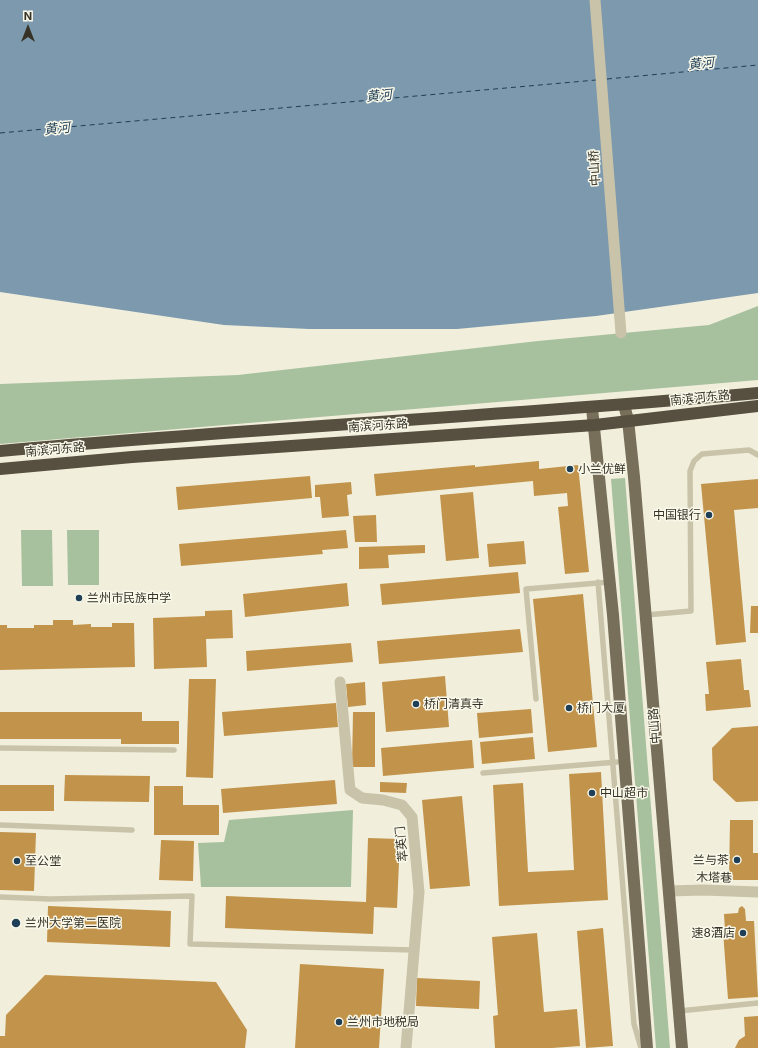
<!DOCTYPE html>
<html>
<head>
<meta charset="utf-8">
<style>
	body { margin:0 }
	#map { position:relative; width:758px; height:1048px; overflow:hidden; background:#f1efdc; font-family:Inter,sans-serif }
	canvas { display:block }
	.north { position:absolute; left:8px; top:8px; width:40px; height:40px; -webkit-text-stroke:3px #f9f8e9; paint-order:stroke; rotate:0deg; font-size:11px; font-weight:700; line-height:16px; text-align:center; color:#363228 }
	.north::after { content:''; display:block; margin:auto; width:14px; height:18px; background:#363228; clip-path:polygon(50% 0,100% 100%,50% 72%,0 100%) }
</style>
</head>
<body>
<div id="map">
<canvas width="758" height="1048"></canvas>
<div class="north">N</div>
</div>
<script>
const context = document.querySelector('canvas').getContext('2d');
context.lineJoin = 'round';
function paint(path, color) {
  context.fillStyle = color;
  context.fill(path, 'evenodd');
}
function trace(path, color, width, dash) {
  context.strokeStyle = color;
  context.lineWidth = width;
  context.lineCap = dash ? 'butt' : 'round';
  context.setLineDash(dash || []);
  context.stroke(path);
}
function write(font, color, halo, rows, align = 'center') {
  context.font = font + ' Inter,"Noto Sans SC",sans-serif';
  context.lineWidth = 3;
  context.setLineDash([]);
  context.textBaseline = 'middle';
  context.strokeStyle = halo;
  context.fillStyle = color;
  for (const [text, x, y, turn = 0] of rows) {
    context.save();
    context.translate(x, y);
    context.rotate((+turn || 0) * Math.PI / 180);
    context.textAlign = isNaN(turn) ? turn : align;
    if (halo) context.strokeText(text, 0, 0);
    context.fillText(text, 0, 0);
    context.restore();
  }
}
const green = new Path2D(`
	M758 306V380L0 444V384L238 375 538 341 709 325Z
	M625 478 670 1048H656L611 479Z
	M21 530H52L53 586H22Z
	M67 530H99V585H68Z
	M353 810 351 887H201L198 843 224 842 229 820Z`);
const water = new Path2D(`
	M0 0H758V293L596 316 457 329H309L224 325 0 292Z`);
const ferry = new Path2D(`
	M607 79 758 65
	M0 133 596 80`);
const building = new Path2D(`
	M539 461V469L578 465 589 572 565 574 558 507 568 506 567 493 534 496 533 481 376 496 374 474 475 465V467Z
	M310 476 312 498 178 510 176 487Z
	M758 479V508L734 510 746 642 716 645 701 484Z
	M351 482 352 494 347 495 349 516 322 518 320 497H315V485Z
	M473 492 479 558 446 561 440 495Z
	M376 515 377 542H355L353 516Z
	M346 530 348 548 322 550 323 554 181 566 179 544Z
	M524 541 526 564 489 567 487 544Z
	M425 545V553L388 555 389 568 359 569V547Z
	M518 572 520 593 382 605 380 584Z
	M347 583 349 606 245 617 243 594Z
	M583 594 597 747 548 752 533 599Z
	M751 606H758V633H750Z
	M232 610 233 638 206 639 207 667 154 669 153 618 205 616V611Z
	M53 620H73V625L91 624V627H112V623H134L135 667 0 670V625H7V628H34V625H53Z
	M520 629 523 652 379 664 377 641Z
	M351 643 353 662 247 671 246 651Z
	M741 659 744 690H749L751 707 706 711 705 694H709L706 662Z
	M445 676 449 727 386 732 382 682Z
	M189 679H216L213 778 186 777Z
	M365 682 366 705 348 707 346 684Z
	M336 703 338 727 224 736 222 712Z
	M531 709 533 733 479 738 477 713Z
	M0 712H142V721H179V744H121V739H0Z
	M353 712H375V767H352Z
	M758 726V801L736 802 713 780 712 748 732 728Z
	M533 737 535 759 482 764 480 742Z
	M472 740 474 768 383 776 381 748Z
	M601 772 608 900 499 906 493 785 523 783 528 872 574 870 569 774Z
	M65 775 150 776 149 802 64 801Z
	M335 780 337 804 223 813 221 789Z
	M380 782 407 783 406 793 380 792Z
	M0 785H54V811H0Z
	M154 786H183V805H219V835H154Z
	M462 796 470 886 430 889 422 800Z
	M730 820H753V853H758V880H729Z
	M0 832 36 833 34 891 0 890Z
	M368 838 400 839 397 908 374 907 373 934 225 928 226 896 366 902Z
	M161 840 194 841 193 881 159 880Z
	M48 906 171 911 170 947 47 942Z
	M742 906 745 909 746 921H754L758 997 728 999 723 931H725L724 914 738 913 739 908Z
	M603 928 613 1046 586 1048 577 931Z
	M537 933 544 1012 577 1009 580 1046 552 1048H495L493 1016 498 1015 492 937Z
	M300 964 384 969 379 1048H295Z
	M45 975 216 982 247 1030 245 1048H0V1036H5L6 1015Z
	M417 978 480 981 479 1009 416 1006Z
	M758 1016V1048H735L739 1040 745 1036 744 1017Z`);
const lane = new Path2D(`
	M598 582 634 1024 641 1048
	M646 615 691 611 690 471 694 461 702 454 749 450 758 455
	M536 699 526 589 610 582
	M0 748 174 750
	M483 773 617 762
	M0 825 132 830
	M0 897 50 899 192 896 190 944 413 950
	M679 1011 758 1003`);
const street = new Path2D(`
	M595 0 621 333
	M340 682 350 790 362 798 383 800 402 805 412 817 419 892 406 1048
	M669 891 703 890 758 892`);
const primary = new Path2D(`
	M624 405 628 420 634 477 682 1048
	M592 408 613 615 647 1048`);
const highway = new Path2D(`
	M0 451C252 428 506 416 758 393
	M0 469 132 457 595 425 758 406`);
const markers = [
	[570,469,4,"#1f3f57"],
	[709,515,4,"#1f3f57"],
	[79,598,4,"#1f3f57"],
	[416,704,4,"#1f3f57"],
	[569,708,4,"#1f3f57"],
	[592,793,4,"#1f3f57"],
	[737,860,4,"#1f3f57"],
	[17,861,4,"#1f3f57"],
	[16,923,5,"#1f3f57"],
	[743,933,4,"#1f3f57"],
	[339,1022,4,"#1f3f57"]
];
const streetNames = [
	["中山桥",595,168,-94],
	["南滨河东路",700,398,-6],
	["南滨河东路",378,426,-4],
	["南滨河东路",55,450,-5],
	["中山路",655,726,-95],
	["萃英门",402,844,-95],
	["木塔巷",714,878,1]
];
const poiNames = [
	["小兰优鲜",578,469],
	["中国银行",701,515,"right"],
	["兰州市民族中学",87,598],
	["桥门清真寺",424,704],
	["桥门大厦",577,708],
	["中山超市",600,793],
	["兰与茶",729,860,"right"],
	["至公堂",25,861],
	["兰州大学第二医院",25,923],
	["速8酒店",735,933,"right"],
	["兰州市地税局",347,1022]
];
const waterNames = [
	["黄河",701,64,-6],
	["黄河",379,96,-6],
	["黄河",57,129,-6]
];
paint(green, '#a7c09d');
paint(water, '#7c99ae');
trace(ferry, '#1f3f57', 1, [5, 4]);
paint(building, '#c2934a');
trace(lane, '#c9c3a9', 5.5);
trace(street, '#c9c3a9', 11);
trace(primary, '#786f5a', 12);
trace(highway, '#574f40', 12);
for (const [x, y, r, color] of markers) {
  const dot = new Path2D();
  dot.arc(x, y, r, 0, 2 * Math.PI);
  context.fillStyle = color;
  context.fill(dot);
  trace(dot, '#f9f8e9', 1.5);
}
write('12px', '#363228', '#f9f8e9', streetNames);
write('12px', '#363228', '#f9f8e9', poiNames, 'left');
write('italic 13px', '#1f3f57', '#f9f8e9', waterNames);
</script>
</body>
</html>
